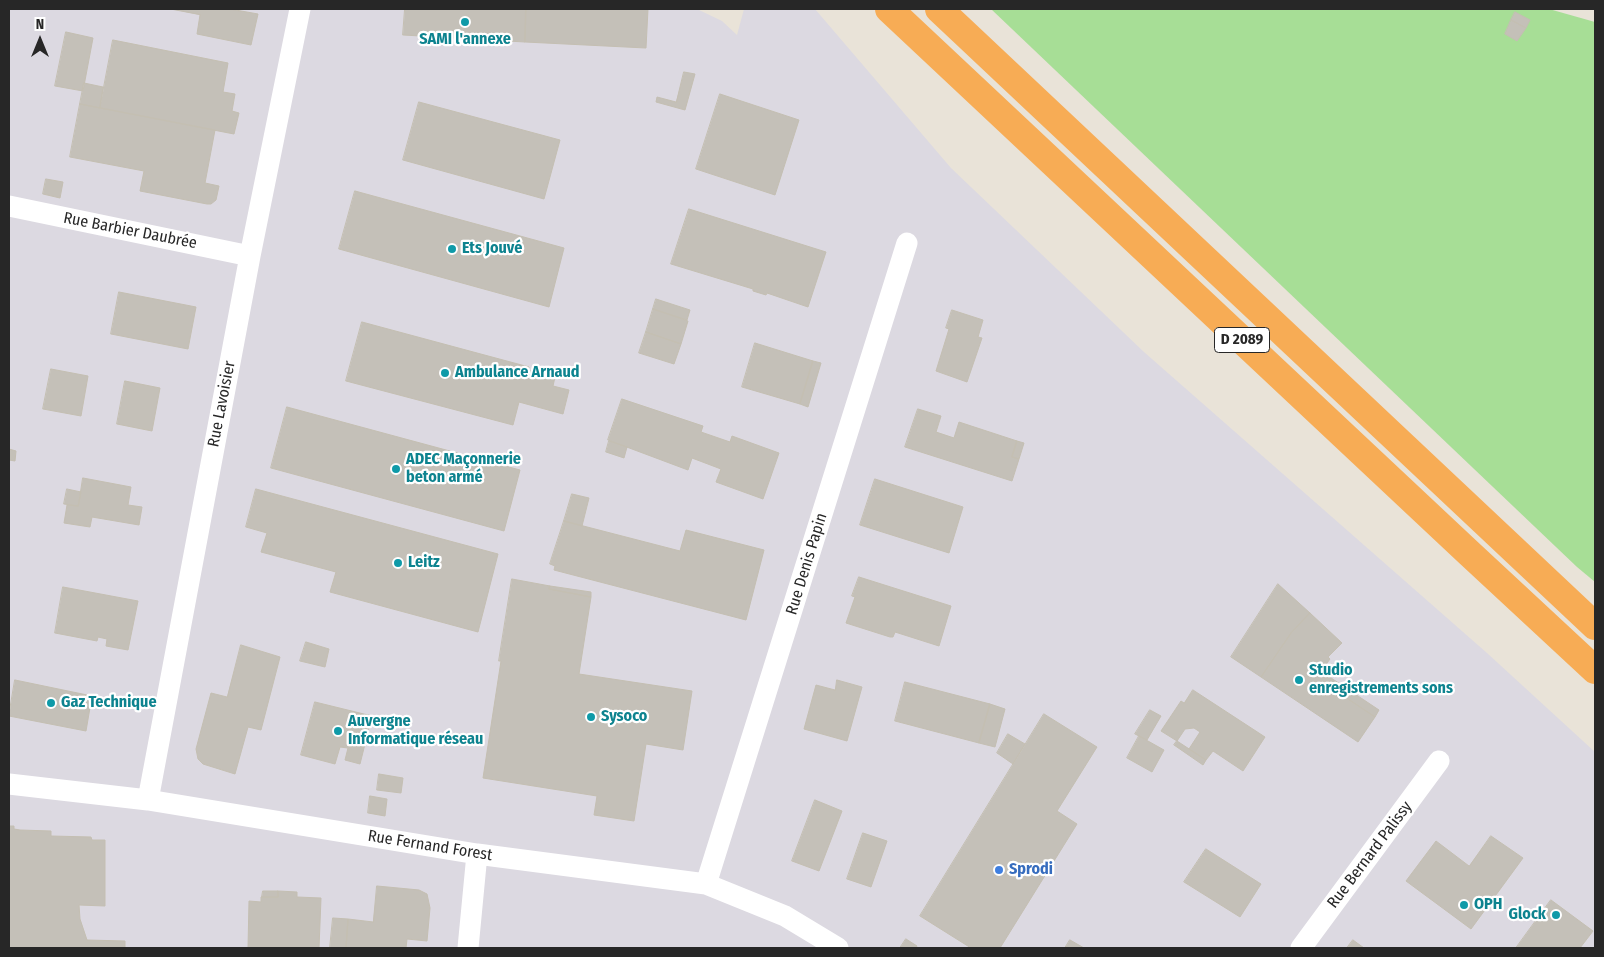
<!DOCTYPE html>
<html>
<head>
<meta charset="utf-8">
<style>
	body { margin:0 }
	#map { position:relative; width:1604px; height:957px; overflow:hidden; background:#e9e3d8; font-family:"Fira Sans Condensed",sans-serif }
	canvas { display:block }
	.frame { position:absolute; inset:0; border:10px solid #272727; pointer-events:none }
	.north { position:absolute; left:15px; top:15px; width:50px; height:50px; -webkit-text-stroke:4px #fff; paint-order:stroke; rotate:0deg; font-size:14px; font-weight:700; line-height:20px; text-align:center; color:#272727 }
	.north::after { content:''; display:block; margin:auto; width:18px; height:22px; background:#272727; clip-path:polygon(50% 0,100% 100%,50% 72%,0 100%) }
</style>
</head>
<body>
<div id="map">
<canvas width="1604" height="957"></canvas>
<div class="frame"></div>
<div class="north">N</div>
</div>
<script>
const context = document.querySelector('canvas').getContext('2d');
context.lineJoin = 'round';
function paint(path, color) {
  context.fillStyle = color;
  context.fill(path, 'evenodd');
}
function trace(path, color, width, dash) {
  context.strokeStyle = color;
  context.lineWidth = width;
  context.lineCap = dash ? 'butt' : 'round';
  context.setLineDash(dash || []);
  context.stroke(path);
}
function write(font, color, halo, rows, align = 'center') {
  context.font = font + ' "Fira Sans Condensed",sans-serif';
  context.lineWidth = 4.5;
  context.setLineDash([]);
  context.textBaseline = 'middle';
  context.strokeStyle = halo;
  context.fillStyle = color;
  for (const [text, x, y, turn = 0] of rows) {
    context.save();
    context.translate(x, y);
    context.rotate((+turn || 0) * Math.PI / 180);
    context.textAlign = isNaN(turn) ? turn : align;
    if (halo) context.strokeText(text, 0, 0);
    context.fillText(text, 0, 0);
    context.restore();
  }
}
const industrial = new Path2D(`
	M9 9H697L722 21 737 35 744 9H815L951 168 1144 352 1487 653 1595 752V948H9Z`);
const green = new Path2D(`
	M991 9H1549L1595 22V582L1577 567Z`);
const building = new Path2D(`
	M171 9H230L258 14 251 45 197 34 200 15Z
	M405 9H526L525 42 403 35Z
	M526 9H648L646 48 525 42Z
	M1515 12 1530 20 1526 28 1511 20Z
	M1511 20 1526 28 1517 41 1505 34Z
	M66 32 93 38 83 91 55 86Z
	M113 40 228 63 223 92 235 94 232 111 239 113 234 134 100 108Z
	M684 72 695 74 685 110 656 102 657 97 676 102Z
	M84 83 103 87 100 108 80 104Z
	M720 94 799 120 775 195 696 169Z
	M419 102 560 140 544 199 403 160Z
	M80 104 215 130 205 183 219 186 216 200 211 204H207L140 191 144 171 70 157Z
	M46 179 63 182 60 198 43 194Z
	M355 191 564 248 549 307 339 249Z
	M689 209 826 252 808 307 767 293 766 295 753 291V289L671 264Z
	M119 292 196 307 188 349 111 334Z
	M656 299 690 310 687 320 653 309Z
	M653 309 688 321 681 344 646 332Z
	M952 310 983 320 978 337 982 338 967 382 936 371 949 329 946 328Z
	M362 322 529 367 528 370 555 377 553 386 569 390 563 414 519 402 513 425 346 381Z
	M646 332 681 344 674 364 639 353Z
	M755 343 813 361 800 404 742 387Z
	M813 361 821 363 808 407 800 404Z
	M51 369 88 376 81 416 43 409Z
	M125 381 160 388 152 431 117 424Z
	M622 399 703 426 701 432 730 442 732 436 779 453 763 499 716 482 721 469 692 458 688 470 608 440Z
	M287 407 520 470 504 531 271 468Z
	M918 409 941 416 936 432 954 438 959 422 1017 441 1012 457 1019 459 1012 481 905 447Z
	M609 441 627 447 624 458 606 452Z
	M1017 441 1024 443 1019 459 1012 457Z
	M9 449 16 451 15 461 9 460Z
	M83 478 131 487 128 505 142 507 139 525 92 517 90 527 64 523 67 505 78 506Z
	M875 479 963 507 949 553 860 525Z
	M67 489 81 492 78 506 64 504Z
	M256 489 498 554 478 632 330 592 336 572 261 552 267 533 246 527Z
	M572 494 589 498 582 526 564 521Z
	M564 521 680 551 686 530 764 550 746 620 554 570 555 566 550 564Z
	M859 577 951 606 939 646 895 632 893 637H890L846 623 855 597 852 596Z
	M512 579 550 586 549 589 591 597 579 674 692 691 683 750 646 744 634 821 594 815 597 796 483 778 501 661H499Z
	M1278 584 1310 613 1291 633 1261 677 1231 657Z
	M550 586 591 592V597L549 589Z
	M63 587 138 601 128 650 106 646 107 639 98 637 97 641 55 633Z
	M1310 613 1342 643 1328 657 1330 659 1321 671 1337 682 1333 689 1375 717 1358 742 1261 677 1291 633Z
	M306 642 329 649 325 667 300 661Z
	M241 645 280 657 261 730 248 727 235 774 203 764 198 759 196 749 211 693 227 697Z
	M15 680 92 696 86 731 9 716Z
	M837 680 862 687 847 741 804 729 816 685 835 690Z
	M905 682 990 704 979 743 895 721Z
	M1337 682 1379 710 1375 717 1333 689Z
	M1193 690 1265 737 1243 771 1213 751 1206 760 1189 749 1200 732 1194 728 1185 729 1177 741 1161 731 1181 701 1184 703Z
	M315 702 372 716 360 764 345 760 348 748 340 747 335 764 301 755Z
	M990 704 1005 709 995 747 979 743Z
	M1150 710 1161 716 1147 740 1135 734Z
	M1044 714 1097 747 1057 811 1077 824 1000 948H971L920 916Z
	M1008 734 1025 744 1013 764 997 753Z
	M1139 736 1164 750 1152 772 1127 758Z
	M1177 741 1206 760 1203 765 1174 745Z
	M379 774 403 778 401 793 377 790Z
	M370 796 387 799 385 816 368 813Z
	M815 800 842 811 819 871 792 861Z
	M9 826H14V829L20 830 51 831V836L91 837 92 840H105V906L79 905 80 919 87 940 125 941V948H9Z
	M863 833 887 841 871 887 847 879Z
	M1491 836 1523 858 1471 929 1406 881 1436 841 1469 866Z
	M1206 849 1261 884 1240 917 1184 882Z
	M377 886 419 890 427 894 430 908 427 941 407 939 406 948H346L348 919 373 922Z
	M263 891H278V897H262Z
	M278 891 297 892V897L321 898 319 948H248L249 901 261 902V897H278Z
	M1551 900 1593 931 1580 948H1516Z
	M333 918 348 919 346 948H330Z
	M906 939 917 946 916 948H900Z
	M1070 940 1084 948H1065Z
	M1353 940 1364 948H1347Z`);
const street = new Path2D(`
	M9 206 250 256
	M9 784 148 800 477 854 706 884 785 916 838 948
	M148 800 250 256 300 9
	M706 884 907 243
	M468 948 477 854
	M1301 948 1439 761`);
const highway = new Path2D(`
	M889 9 1469 553 1595 670
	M939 9 1595 626`);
const markers = [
	[465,22,5,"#0f9aa8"],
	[452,249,5,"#0f9aa8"],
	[445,373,5,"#0f9aa8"],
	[396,469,5,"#0f9aa8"],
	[398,563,5,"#0f9aa8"],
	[1299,680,5,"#0f9aa8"],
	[51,703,5,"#0f9aa8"],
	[591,717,5,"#0f9aa8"],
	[338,731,5,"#0f9aa8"],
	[999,870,5,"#3f7fe0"],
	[1464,905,5,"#0f9aa8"],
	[1556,915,5,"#0f9aa8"]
];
const shields = [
	[1242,340,55]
];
const shieldNames = [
	["D 2089",1242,340]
];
const cultureNames = [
	["SAMI l'annexe",465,40,"center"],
	["Ets Jouvé",462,249],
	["Ambulance Arnaud",455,373],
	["ADEC Maçonnerie",406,460],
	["beton armé",406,478],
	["Leitz",408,563],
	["Studio",1309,671],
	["enregistrements sons",1309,689],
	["Gaz Technique",61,703],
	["Sysoco",601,717],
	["Auvergne",348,722],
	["Informatique réseau",348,740],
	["OPH",1474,905],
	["Glock",1546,915,"right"]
];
const streetNames = [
	["Rue Barbier Daubrée",130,231,11],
	["Rue Lavoisier",222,404,-79],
	["Rue Denis Papin",807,564,-73],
	["Rue Fernand Forest",430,846,9],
	["Rue Bernard Palissy",1370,855,-53]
];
const shopNames = [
	["Sprodi",1009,870]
];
paint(industrial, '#dcd9e1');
paint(green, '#a7de96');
paint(building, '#c4c0b8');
trace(building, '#c4bfb2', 1);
trace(street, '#fff', 21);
trace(highway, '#f7ac55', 28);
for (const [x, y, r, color] of markers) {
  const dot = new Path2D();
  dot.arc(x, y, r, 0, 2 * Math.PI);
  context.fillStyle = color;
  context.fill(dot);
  trace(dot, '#fff', 2);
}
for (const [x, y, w] of shields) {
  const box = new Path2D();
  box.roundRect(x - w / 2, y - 12.5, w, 25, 4);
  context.fillStyle = '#fff';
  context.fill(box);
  trace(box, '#272727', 1);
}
write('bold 15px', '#272727', null, shieldNames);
write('bold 16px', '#0d838f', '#fff', cultureNames, 'left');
write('16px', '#272727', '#fff', streetNames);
write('bold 16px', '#366cbe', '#fff', shopNames, 'left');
</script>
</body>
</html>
